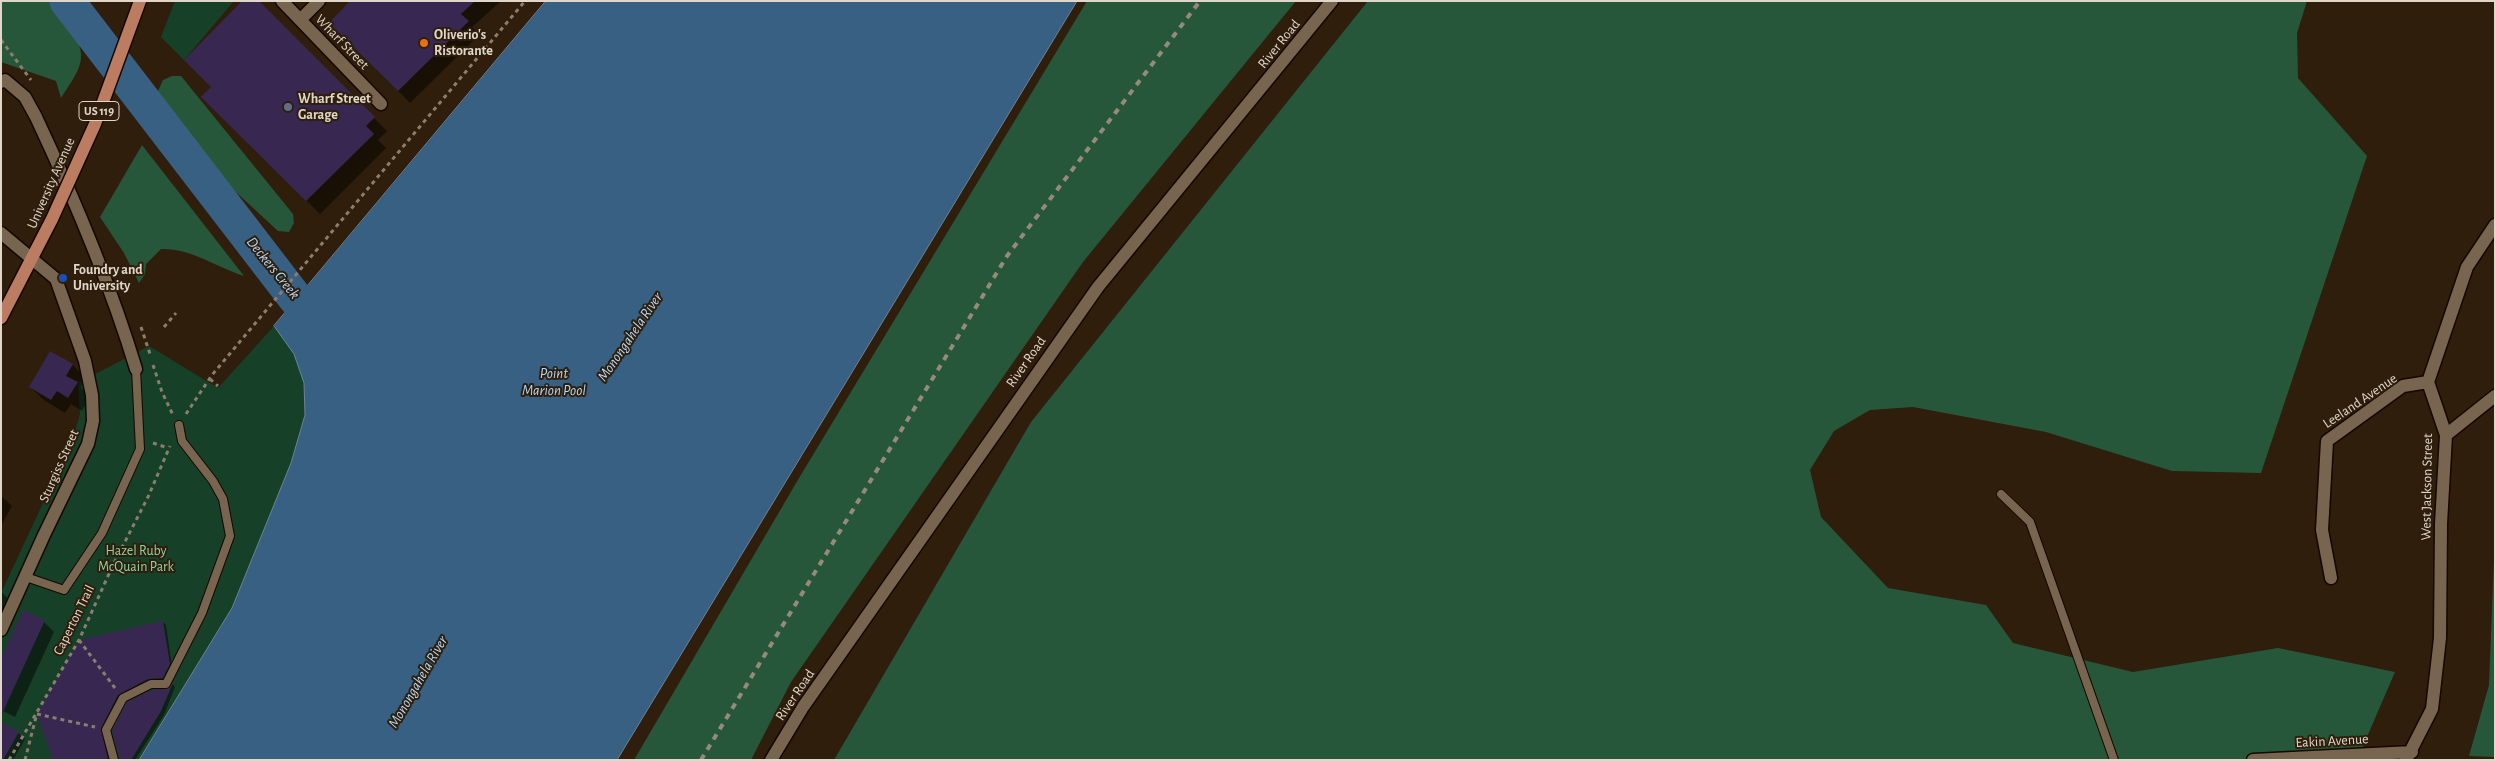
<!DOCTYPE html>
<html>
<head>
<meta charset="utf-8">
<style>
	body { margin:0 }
	#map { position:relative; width:2496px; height:761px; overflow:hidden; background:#2e1e0b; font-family:"Alegreya Sans",sans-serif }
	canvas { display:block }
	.frame { position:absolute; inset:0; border:2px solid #e1d6ca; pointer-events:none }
</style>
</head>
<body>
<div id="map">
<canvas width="2496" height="761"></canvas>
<div class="frame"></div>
</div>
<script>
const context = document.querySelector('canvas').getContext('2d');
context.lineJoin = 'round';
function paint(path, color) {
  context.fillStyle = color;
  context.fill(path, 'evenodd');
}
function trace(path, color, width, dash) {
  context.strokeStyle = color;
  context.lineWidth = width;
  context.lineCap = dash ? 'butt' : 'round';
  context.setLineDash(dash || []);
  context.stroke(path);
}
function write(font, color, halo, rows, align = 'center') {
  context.font = font + ' "Alegreya Sans",sans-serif';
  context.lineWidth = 4;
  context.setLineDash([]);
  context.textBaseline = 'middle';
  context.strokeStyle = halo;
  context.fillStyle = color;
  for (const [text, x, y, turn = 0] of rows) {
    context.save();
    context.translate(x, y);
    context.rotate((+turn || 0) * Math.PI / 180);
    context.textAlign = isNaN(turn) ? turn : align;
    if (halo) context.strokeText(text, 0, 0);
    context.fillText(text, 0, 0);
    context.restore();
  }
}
const green = new Path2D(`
	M175 1H234L184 60 161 37Z
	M274 326 294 353 304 383 305 415 291 463 232 608 139 760H1V593L73 439 80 414 78 383 149 346 218 388Z`);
const forest = new Path2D(`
	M1 1H49C62 18 89 43 79 67 75 78 67 88 61 98L56 81 1 62Z
	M1087 1H1296L1083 262 791 682 751 760H634L799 478Z
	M1368 1H2307L2297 33 2298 78 2367 156 2261 473 2172 471 2046 432 1913 407 1870 410 1834 431 1810 470 1821 517 1888 588 1986 605 2013 643 2133 672 2278 648 2395 672 2357 760H834L1031 422Z
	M172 76H181L293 214 294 223 289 232 278 231 212 170 170 119 158 101V91L163 80Z
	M142 145 244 276C216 267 191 248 161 249L146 264 145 274 139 283 124 253 100 217Z
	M2495 533V755L2494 757 2469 756 2489 685Z`);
const water = new Path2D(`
	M546 1H1077L617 760H139L232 608 291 463 305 415 304 383 294 354 274 326Z`);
const shadow = new Path2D(`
	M257 1 387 131 378 140 386 148 320 214 203 97 213 87Z
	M352 1H501L472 27 480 34 410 103 330 23Z
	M50 352 73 365 86 379 81 387 90 397 82 411 71 404 65 413 44 400 30 387Z
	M1 496 12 506 1 526Z
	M1 591 10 601 1 617Z
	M44 622 54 632 15 717 1 710Z
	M163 622 166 625 172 667 166 681 123 696 103 732 110 760H54Z
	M173 684 175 687 164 715 135 760H121Z
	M18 733 25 739 13 760H1Z`);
const river = new Path2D(`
	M67 1 296 299 336 327`);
const building = new Path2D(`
	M242 1H259L375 117 366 126 374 134 306 201 201 97 211 87 184 60Z
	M350 1H475L461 14 469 21 398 91 329 23Z
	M50 351 73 364 66 376 78 382 68 398 57 391 51 400 29 387Z
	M23 610 45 620 1 716V658Z
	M163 621 170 664 163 678 148 679 118 695 101 728 108 760H53L37 714 79 640Z
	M173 683 161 711 131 760H120L112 731 127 702 152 690 168 689Z
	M1 722 19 732 3 760H1Z`);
const path = new Path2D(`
	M1 40 31 80
	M141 327 151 357
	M164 327 176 313
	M153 365 162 392 173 415
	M210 379 218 386
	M186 414 212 375 525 1
	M153 443 168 448
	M79 640 115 688
	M37 714 95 727
	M9 760 79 640 113 565 148 497 170 446
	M25 760 36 717`);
const service = new Path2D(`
	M2001 494 2030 522 2114 760
	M26 577 64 590 102 533 140 449 136 369
	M114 760 106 730 123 698 151 684H166L202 613 230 536 223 499 213 481 182 441 179 425`);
const minor = new Path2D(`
	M282 1 381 104
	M300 20 319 1
	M1 82 5 80 25 97 36 117C74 198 110 283 136 369
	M1 233 56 279 85 361 92 395 93 421 88 444 44 535 1 630
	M2446 435 2495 396
	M2331 578 2322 530 2327 441 2403 386 2428 382
	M2253 760 2412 752
	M2406 760 2432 709 2440 638 2441 524 2446 435 2428 382 2467 267 2495 225`);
const tertiary = new Path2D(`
	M771 760 803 707 1098 287 1332 1`);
const primary = new Path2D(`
	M1 318 52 219`);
const rail = new Path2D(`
	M701 760 1007 256 1200 1`);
const primaryBridge = new Path2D(`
	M52 219 95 124 140 1`);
const markers = [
	[424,43,5,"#e8710a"],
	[288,107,5,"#5c6f8a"],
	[63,278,5,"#1a4fb4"]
];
const shields = [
	[99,111,40]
];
const shieldNames = [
	["US 119",99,111]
];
const poiNames = [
	["Oliverio's",434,35],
	["Ristorante",434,51],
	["Wharf Street",298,99],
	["Garage",298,115],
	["Foundry and",73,270],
	["University",73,286]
];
const streetNames = [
	["Wharf Street",342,42,46],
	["River Road",1279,44,-51],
	["University Avenue",51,183,-66],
	["River Road",1026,362,-55],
	["Leeland Avenue",2360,401,-34],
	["Sturgiss Street",59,466,-66],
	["West Jackson Street",2427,487,-89],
	["Caperton Trail",74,620,-64],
	["River Road",795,695,-56],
	["Eakin Avenue",2332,741,-3]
];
const parkNames = [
	["Hazel Ruby",136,551],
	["McQuain Park",136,567]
];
const waterNames = [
	["Deckers Creek",273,268,51],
	["Monongahela River",630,337,-56],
	["Point",554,373],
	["Marion Pool",554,390],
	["Monongahela River",418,682,-60]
];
paint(green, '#174028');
paint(forest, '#27573a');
paint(water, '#386082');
trace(water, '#6b8398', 1);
paint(shadow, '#0007');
trace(river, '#386082', 35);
paint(building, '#382851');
trace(service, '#160700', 10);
trace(minor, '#160700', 15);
trace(tertiary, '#160700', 15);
trace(primary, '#160700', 15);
trace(path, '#8b7e6f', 3, [4, 4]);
trace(service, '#786550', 8);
trace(minor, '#786550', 12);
trace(tertiary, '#786550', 12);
trace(primary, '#bc7c61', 12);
trace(rail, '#978a7b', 4, [6, 6]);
trace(primaryBridge, '#160700', 15, []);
trace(primaryBridge, '#bc7c61', 12);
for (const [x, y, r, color] of markers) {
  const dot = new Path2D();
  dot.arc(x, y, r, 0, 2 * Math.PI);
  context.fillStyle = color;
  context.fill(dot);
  trace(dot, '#2e1e0b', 2);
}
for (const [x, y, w] of shields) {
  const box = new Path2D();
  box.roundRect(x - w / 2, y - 9.5, w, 19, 4);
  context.fillStyle = '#2e1e0b';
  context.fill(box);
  trace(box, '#e1d6ca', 1);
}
write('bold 12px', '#e1d6ca', null, shieldNames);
write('bold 14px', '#e1d6ca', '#2e1e0b', poiNames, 'left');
write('14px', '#e1d6ca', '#2e1e0b', streetNames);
write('14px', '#8ad5a5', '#2e1e0b', parkNames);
write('italic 15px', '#b4d9fb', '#2e1e0b', waterNames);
</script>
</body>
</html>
